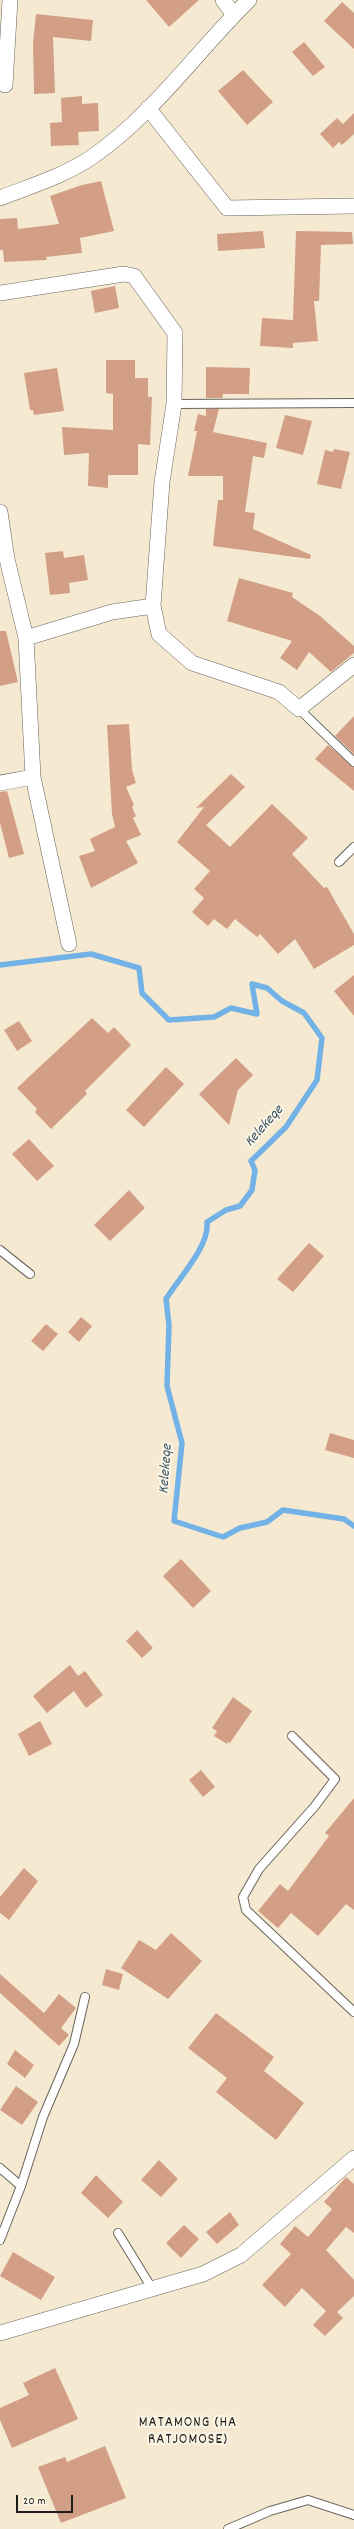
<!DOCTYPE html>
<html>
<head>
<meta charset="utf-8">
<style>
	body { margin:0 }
	#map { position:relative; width:354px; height:2529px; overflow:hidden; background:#f5ead1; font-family:Dekko,sans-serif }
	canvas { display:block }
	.scale { position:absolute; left:16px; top:2495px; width:57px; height:18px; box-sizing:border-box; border:2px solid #1c1c1c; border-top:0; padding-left:5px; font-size:12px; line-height:14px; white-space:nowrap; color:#1c1c1c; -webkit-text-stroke:3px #fcf5e5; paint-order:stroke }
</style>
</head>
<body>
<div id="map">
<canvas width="354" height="2529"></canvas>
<div class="scale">20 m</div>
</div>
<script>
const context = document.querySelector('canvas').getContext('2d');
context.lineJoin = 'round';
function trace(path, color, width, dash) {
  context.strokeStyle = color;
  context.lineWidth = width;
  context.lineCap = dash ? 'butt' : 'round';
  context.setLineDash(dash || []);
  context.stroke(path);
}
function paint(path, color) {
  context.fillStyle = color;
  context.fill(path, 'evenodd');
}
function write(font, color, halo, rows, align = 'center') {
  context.font = font + ' Dekko,sans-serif';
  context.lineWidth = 4;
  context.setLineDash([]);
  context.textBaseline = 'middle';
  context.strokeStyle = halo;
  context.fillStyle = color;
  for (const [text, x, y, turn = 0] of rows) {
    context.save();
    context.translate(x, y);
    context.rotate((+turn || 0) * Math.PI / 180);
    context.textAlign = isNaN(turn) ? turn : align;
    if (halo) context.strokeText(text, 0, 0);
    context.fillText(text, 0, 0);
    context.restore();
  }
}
const stream = new Path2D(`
	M0 965 91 954 139 968 142 993 169 1020 214 1017 231 1008 257 1014 252 984 267 988 282 1001 304 1013 322 1038 317 1080 286 1127 251 1161 255 1170 252 1190 240 1206 226 1210 207 1222C210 1246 178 1279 166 1299L169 1325 167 1386 182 1443 174 1521 223 1537 240 1528 267 1522 283 1510 344 1519 354 1526`);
const building = new Path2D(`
	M146 0H199L169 27Z
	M342 2 354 13V49L324 21Z
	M36 14 93 20 91 41 53 37 55 93 34 94 33 43Z
	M304 42 325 67 313 76 292 52Z
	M243 70 273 102 247 125 218 91Z
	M82 96V104L98 103 99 131 78 132 79 145 51 146 50 123 62 122 61 98Z
	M354 113V134L342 145 339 142 333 148 320 134 337 118 343 124Z
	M101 181 114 231 80 238 82 253 46 257 47 260 4 262 3 250H0V219L17 218 18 229 59 224 50 196 82 185Z
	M263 231 265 248 218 251 217 234Z
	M296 231 352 232 353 244 321 245 319 301H314L318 341 293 343V348L260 346 262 318 293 320Z
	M115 286 119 308 95 313 91 291Z
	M106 360H135V378H148V397H152L150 445 138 444V475H108V488L88 486 89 453 64 455 62 427 113 430V394L106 393Z
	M206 367 250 368 249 394H223L222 398H206Z
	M57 368 64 411 34 415 33 410H30L24 373Z
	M206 409H219L213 432 267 443 264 458 253 456 245 512 255 513 253 529 311 555 310 559 213 546 218 500H223V476H188L197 431H194L198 414 206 416Z
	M285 415 312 421 303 455 276 448Z
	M334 449 350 452 341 489 317 484 325 450 333 452Z
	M63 551 64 558 84 555 88 580 69 583 70 593 50 595 45 553Z
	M239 578 293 593 292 597 320 616 354 646V653L331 672 309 652 297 670 280 658 292 641 227 621Z
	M0 631H6L18 682 0 686Z
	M354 716V754L335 736Z
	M129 724 132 770 136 783 126 787 134 805 132 807 136 816 133 818 141 835 126 841 138 863 91 888 79 856 95 851 90 839 115 827 112 814 107 725Z
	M328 745 354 767V791L315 759Z
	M231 774 245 787 206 825 230 847 272 804 308 838 292 854 324 888 327 887 354 934V945L314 969 295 939 278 954 260 934 257 937 235 919 227 929 214 919 208 926 192 912 204 898 194 889 210 871 177 842 204 807 196 808Z
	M7 791 24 854 9 858 0 823V792Z
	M354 975V1016L334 991Z
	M92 1018 108 1033 114 1027 131 1045 85 1091 87 1094 51 1129 35 1112 37 1109 17 1088Z
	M19 1021 32 1041 17 1051 4 1030Z
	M236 1058 253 1075 238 1090 229 1125 199 1094Z
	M166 1067 184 1084 144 1127 126 1110Z
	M29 1139 54 1166 37 1181 12 1154Z
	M129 1190 145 1208 110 1241 94 1225Z
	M309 1243 324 1256 293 1292 277 1279Z
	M81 1317 92 1326 79 1342 68 1332Z
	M46 1324 58 1334 43 1351 31 1341Z
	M330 1433 354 1440V1458L325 1450Z
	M181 1559 211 1591 193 1608 163 1576Z
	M137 1630 153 1648 142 1658 126 1641Z
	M70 1665 78 1676 85 1671 103 1695 86 1708 74 1691 47 1713 33 1696Z
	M233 1697 252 1711 230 1743 228 1742 227 1744 214 1736 217 1731 212 1728Z
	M40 1721 52 1744 29 1756 18 1734Z
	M201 1770 215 1787 203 1797 189 1780Z
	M354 1798V1910L346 1904 318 1936 291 1913 278 1928 258 1911 280 1884 288 1891 329 1836 325 1833Z
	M24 1868 38 1881 9 1920 0 1913V1897Z
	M171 1933 202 1961 168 1999 121 1968 139 1940 156 1950Z
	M106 1969 123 1974 119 1990 102 1985Z
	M0 1974 44 2013 59 1994 76 2008 61 2028 69 2035 59 2046 0 1993Z
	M216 2013 274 2057 264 2071 304 2103 276 2140 216 2092 227 2078 188 2048Z
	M15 2050 34 2065 25 2078 7 2064Z
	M16 2086 38 2102 22 2125 0 2110Z
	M159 2160 178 2179 161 2197 141 2180Z
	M96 2175 123 2202 108 2218 81 2193Z
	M346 2177 354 2184V2233L346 2227 326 2250 354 2280V2296L337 2312 343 2318 325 2336 313 2325 326 2311 302 2288 285 2307 262 2285 291 2254 280 2244 295 2226 308 2237 332 2209 324 2202Z
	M230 2212 239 2225 217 2244 206 2232Z
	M184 2225 199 2239 181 2258 166 2243Z
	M13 2252 55 2277 41 2300 0 2276Z
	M55 2368 78 2419 12 2448 0 2420V2408L29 2395 23 2383Z
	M105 2446 126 2498 61 2523 38 2467 65 2457 67 2462Z`);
const service = new Path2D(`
	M174 404 354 403
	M299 709 354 762
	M339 862 354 847
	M0 1250 30 1274
	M292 1736 335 1779 315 1806 259 1869 243 1897 246 1910 354 2012
	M0 2168 21 2186
	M118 2233 153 2290
	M0 2240 21 2186 43 2117 74 2044 85 1997
	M228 2529 270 2511 308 2500 354 2515`);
const minor = new Path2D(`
	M223 0 234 15
	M5 85 10 0
	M148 108 227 208 354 206
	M0 198C31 186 64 176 92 157 153 115 197 51 249 0
	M0 293 124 274 134 276 175 333 174 404 162 482 153 606 159 634 192 663 279 692 299 709 354 665
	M0 512 7 559 26 638 33 777 69 944
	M26 638 112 612 153 606
	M0 783 33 777
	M0 2333 203 2274 241 2255 354 2158`);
const waterNames = [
	["Kelekeqe",265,1127,-48],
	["Kelekeqe",167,1469,-86]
];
const neighbourhoodNames = [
	["MATAMONG (HA",188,2424],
	["RATJOMOSE)",188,2441]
];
trace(stream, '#72b2e6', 5.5);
paint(building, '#d39e86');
trace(service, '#68645b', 10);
trace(minor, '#68645b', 16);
trace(service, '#fff', 8);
trace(minor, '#fff', 15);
write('italic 15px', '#3e586d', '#fcf5e5', waterNames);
context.letterSpacing = '1px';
write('15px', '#1c1c1c', '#fcf5e5', neighbourhoodNames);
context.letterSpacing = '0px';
</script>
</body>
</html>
